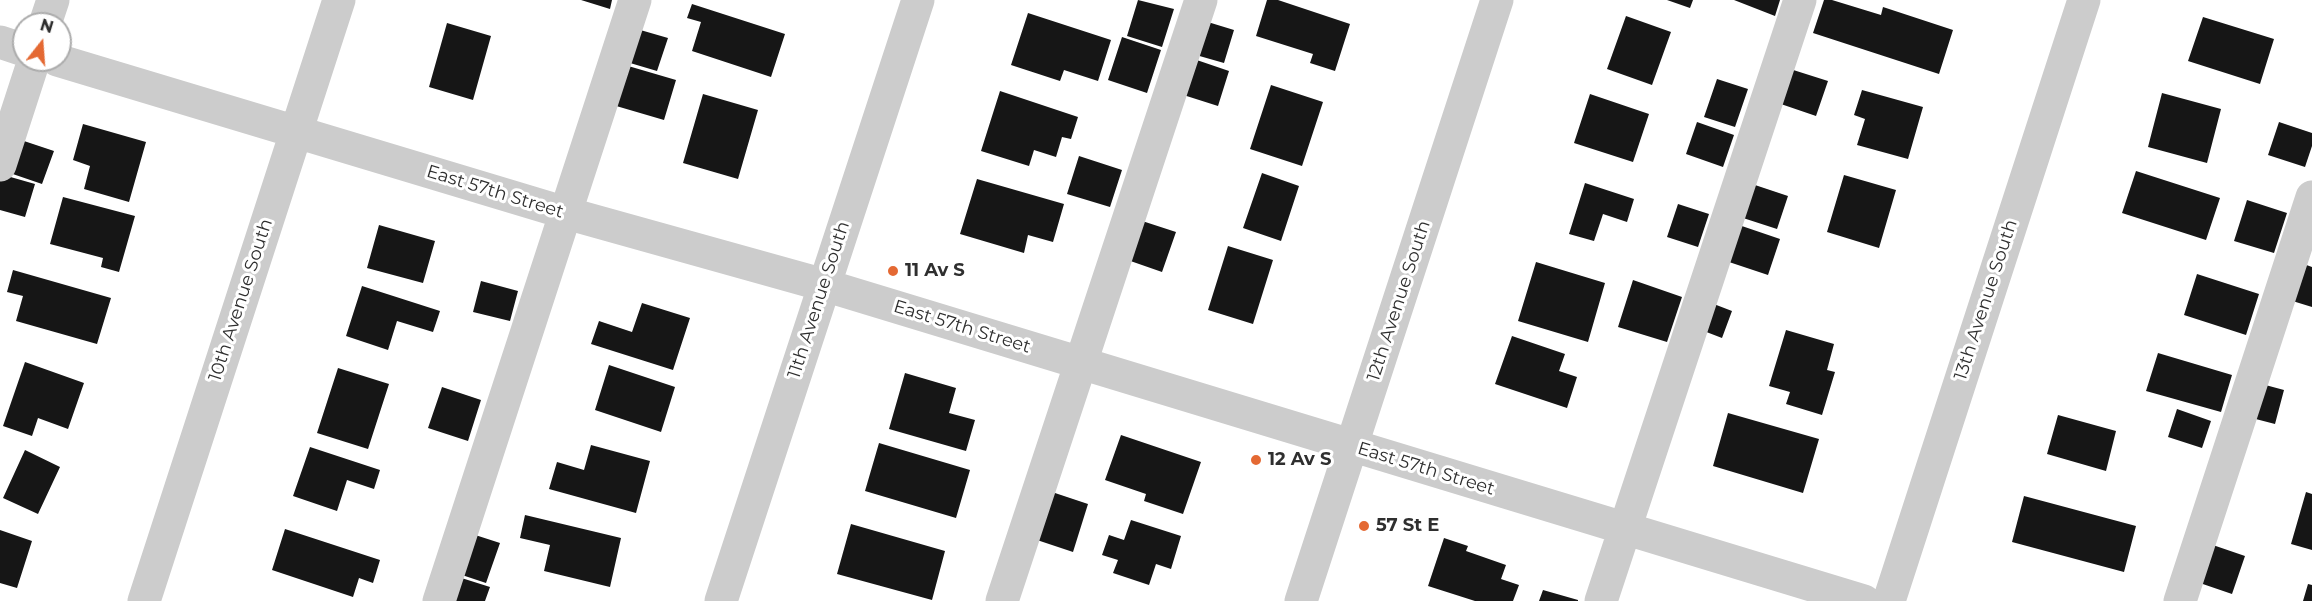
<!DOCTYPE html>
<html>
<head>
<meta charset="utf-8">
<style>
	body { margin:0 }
	#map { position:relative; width:2312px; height:601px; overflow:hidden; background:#fff; font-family:Montserrat,sans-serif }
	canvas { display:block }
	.north { position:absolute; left:12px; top:12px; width:60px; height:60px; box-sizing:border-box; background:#fff; border:2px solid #acacac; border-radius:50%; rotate:17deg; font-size:16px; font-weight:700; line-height:24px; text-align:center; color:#2f2f2f }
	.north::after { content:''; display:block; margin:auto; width:21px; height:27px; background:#e46933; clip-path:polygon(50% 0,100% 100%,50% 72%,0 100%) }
</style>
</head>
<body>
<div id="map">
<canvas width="2312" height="601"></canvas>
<div class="north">N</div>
</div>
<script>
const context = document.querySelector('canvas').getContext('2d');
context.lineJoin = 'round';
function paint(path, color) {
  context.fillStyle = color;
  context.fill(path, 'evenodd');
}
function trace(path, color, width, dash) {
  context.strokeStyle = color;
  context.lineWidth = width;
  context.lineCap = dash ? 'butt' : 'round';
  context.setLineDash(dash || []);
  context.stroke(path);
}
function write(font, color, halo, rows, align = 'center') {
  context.font = font + ' Montserrat,sans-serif';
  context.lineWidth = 6;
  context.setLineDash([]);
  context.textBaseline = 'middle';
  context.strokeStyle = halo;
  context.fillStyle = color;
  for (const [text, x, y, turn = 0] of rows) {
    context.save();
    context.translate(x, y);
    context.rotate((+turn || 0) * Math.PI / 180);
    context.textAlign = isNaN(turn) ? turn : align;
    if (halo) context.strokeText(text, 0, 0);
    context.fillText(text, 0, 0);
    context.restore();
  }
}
const building = new Path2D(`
	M581 0H612L610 9Z
	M1138 0 1174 9 1162 47 1127 36Z
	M1267 0H1278L1350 24 1335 71 1310 63 1313 54 1256 36Z
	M1667 0H1693L1690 8Z
	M1734 0H1780L1775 16Z
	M1824 0H1832L1881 15 1883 7 1953 30 1939 74 1813 33Z
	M692 4 785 34 771 77 692 51 701 22 687 18Z
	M1028 13 1111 40 1098 81 1064 70 1060 81 1011 65Z
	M1626 16 1671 32 1652 85 1607 69Z
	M2203 17 2274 39 2260 84 2188 61Z
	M1198 19 1234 30 1224 63 1189 53Z
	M447 23 491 36 473 100 429 87Z
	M630 27 668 38 657 71 620 60Z
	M1122 37 1161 50 1147 93 1108 80Z
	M1185 56 1229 71 1218 106 1174 92Z
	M618 63 676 80 664 120 606 103Z
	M1787 68 1828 81 1816 116 1775 102Z
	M1717 79 1748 89 1735 127 1704 117Z
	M1271 85 1323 102 1302 166 1250 149Z
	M1862 90 1923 107 1908 159 1857 145 1865 119 1854 115Z
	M1000 91 1078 117 1071 139 1062 137 1056 157 1034 150 1029 166 981 151Z
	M2162 93 2221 109 2207 163 2148 147Z
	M703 94 758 110 738 179 683 163Z
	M1590 94 1649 114 1633 162 1574 143Z
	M1697 122 1734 135 1723 167 1686 154Z
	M2279 122 2312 133V146L2305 167 2268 155Z
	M83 124 146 142 129 202 84 189 90 166 73 160Z
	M15 138 54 151 42 184 4 171Z
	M1079 156 1122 170 1110 207 1067 194Z
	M2136 171 2220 198 2206 240 2122 213Z
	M1262 173 1299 186 1281 241 1243 228Z
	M0 174 35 184 25 217 0 210Z
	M1844 175 1896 190 1879 248 1827 232Z
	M977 179 1064 204 1053 242 1028 235 1024 253 960 234Z
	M1585 183 1634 199 1627 222 1603 214 1594 241 1569 234Z
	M1752 184 1788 196 1777 229 1740 217Z
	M63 197 135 216 119 272 101 267 103 258 50 244Z
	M2247 200 2287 213 2274 253 2234 241Z
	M1678 204 1709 214 1698 247 1667 237Z
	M1133 218 1176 232 1162 272 1119 257Z
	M1733 223 1780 239 1768 275 1720 259Z
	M379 225 435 241 423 283 367 268Z
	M1228 246 1273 260 1253 324 1208 310Z
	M1536 262 1605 283 1588 342 1518 321Z
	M2298 262 2312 267V307L2286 299Z
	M13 270 111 298 97 344 16 321 23 296 7 292Z
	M2197 274 2259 294 2246 335 2184 315Z
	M1633 280 1682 297 1667 342 1618 327Z
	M481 281 518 291 510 321 473 312Z
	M362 286 440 311 433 332 397 321 388 350 346 336Z
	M1706 301 1732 311 1722 338 1696 328Z
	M642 303 690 318 673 370 591 344 599 321 632 332Z
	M1786 330 1834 344 1827 370 1835 372 1822 415 1786 404 1790 392 1769 386Z
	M1512 336 1565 354 1559 371 1577 377 1567 408 1495 384Z
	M2158 353 2232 375 2221 412 2146 391Z
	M25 362 84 383 68 429 38 418 32 436 3 426Z
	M609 365 675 387 661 432 595 410Z
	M338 368 389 384 368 449 317 433Z
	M905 373 956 388 949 413 975 420 966 451 889 429Z
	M2258 383 2284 390 2275 424 2248 417Z
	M442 387 481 400 468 441 428 428Z
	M2177 409 2211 421 2202 448 2168 437Z
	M1728 413 1819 439 1803 493 1713 466Z
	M2058 415 2116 431 2106 471 2047 454Z
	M1121 435 1201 462 1183 514 1144 501 1146 494 1105 480Z
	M879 443 970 470 956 518 865 491Z
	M591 445 650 461 636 513 549 489 557 462 584 470Z
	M310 447 380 470 374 489 347 480 337 511 293 496Z
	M25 450 60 467 38 514 3 498Z
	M1046 490 1088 504 1073 552 1031 538Z
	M2306 492 2312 494V550L2291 544Z
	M2024 496 2136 526 2124 572 2012 542Z
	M525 515 621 538 610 587 544 571 550 545 520 538Z
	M1131 520 1181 536 1171 569 1156 564 1149 585 1113 573 1118 560 1102 555 1109 535 1124 540Z
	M851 524 945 551 932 600 837 574Z
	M285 529 380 560 373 583 359 578 353 597 272 570Z
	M0 530 32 541 17 588 0 583Z
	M466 532 500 543 486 583 453 572Z
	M1444 538 1468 546 1466 551 1506 565 1501 579 1519 585 1513 601H1475L1428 586Z
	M2207 543 2245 556 2232 594 2194 581Z
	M452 575 490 587 485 601H443Z
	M2308 584 2312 585V601H2303Z
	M1543 590 1578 600V601H1539Z`);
const minor = new Path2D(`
	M45 24 53 0
	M0 42 24 50
	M57 60 566 213 824 285 1864 601
	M0 165 34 60
	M144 601 339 0
	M439 601 635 0
	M721 601 918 0
	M1002 601 1201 0
	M1301 601 1497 0
	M1601 601 1800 0
	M1889 601 2084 0
	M2180 601 2312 197`);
const markers = [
	[893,271,6,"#e46933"],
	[1256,460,6,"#e46933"],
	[1364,526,6,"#e46933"]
];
const streetNames = [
	["East 57th Street",495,192,17],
	["10th Avenue South",241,300,-72],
	["11th Avenue South",819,300,-72],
	["13th Avenue South",1986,300,-72],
	["12th Avenue South",1399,301,-72],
	["East 57th Street",962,327,17],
	["East 57th Street",1426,469,17]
];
const poiNames = [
	["11 Av S",905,271],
	["12 Av S",1268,460],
	["57 St E",1376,526]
];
paint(building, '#161616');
trace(minor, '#ccc', 33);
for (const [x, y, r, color] of markers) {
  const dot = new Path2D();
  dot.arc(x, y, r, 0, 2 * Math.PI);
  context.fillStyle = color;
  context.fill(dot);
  trace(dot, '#fff', 2);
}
write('18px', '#2f2f2f', '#fff', streetNames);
write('bold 18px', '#2f2f2f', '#fff', poiNames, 'left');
</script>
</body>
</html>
